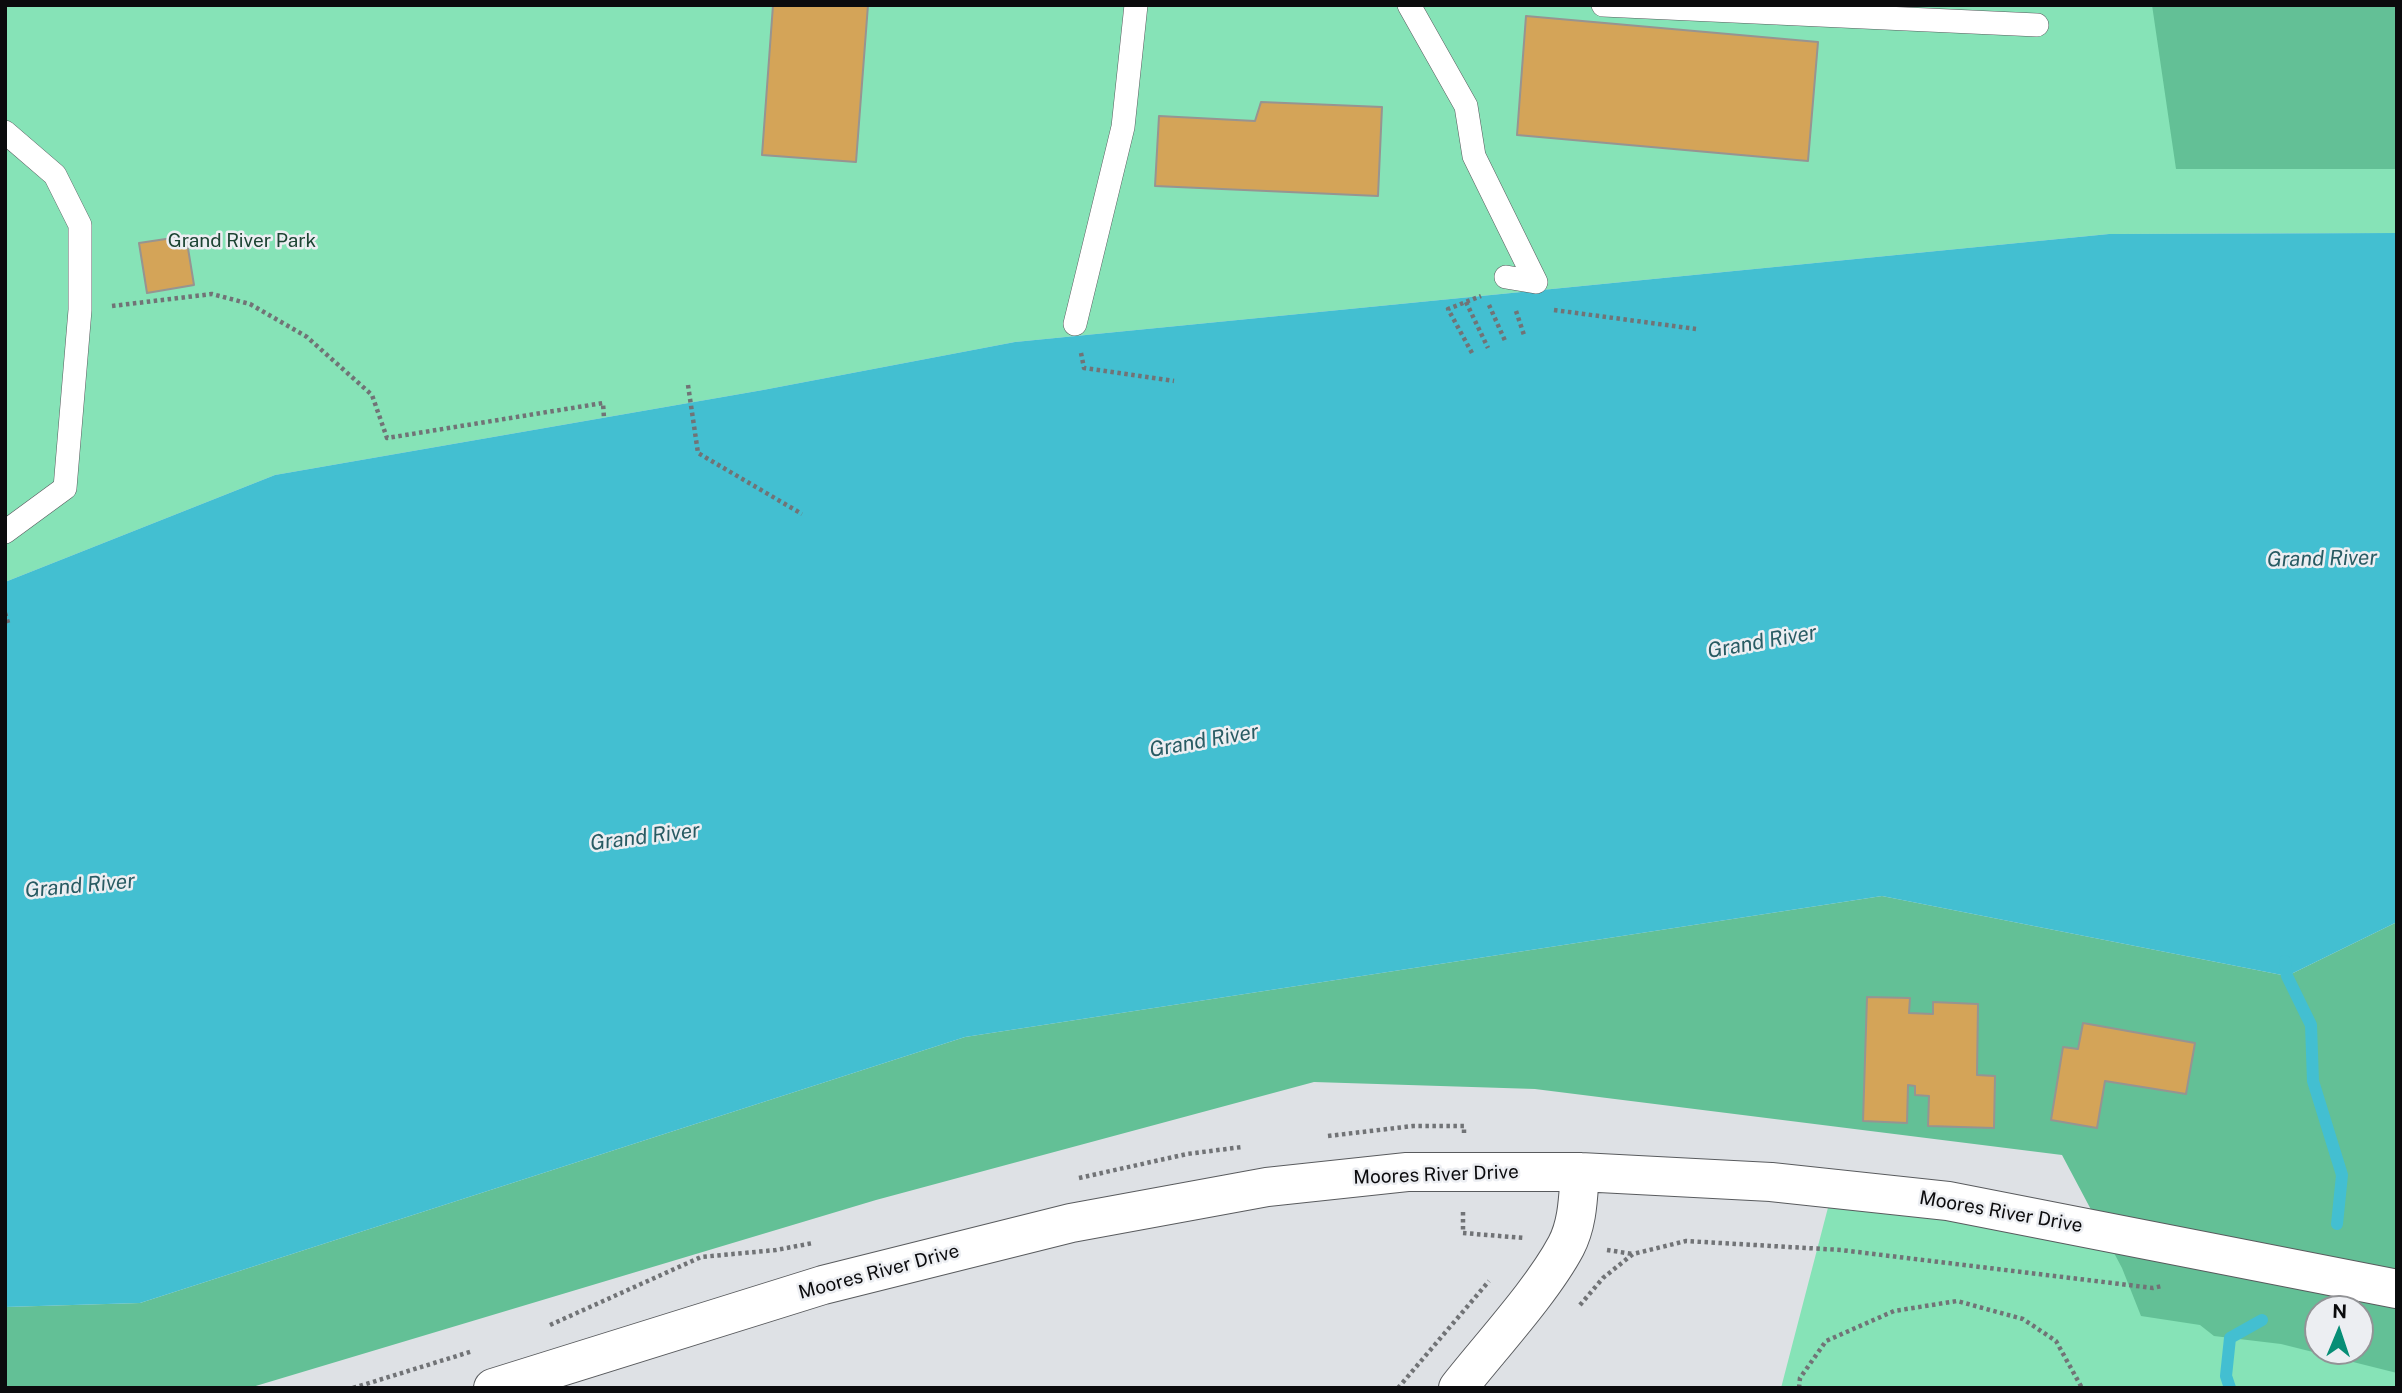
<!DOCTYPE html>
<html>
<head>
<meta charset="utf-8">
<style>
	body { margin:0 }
	#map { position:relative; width:2402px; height:1393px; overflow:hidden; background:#dee1e5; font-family:"Public Sans",sans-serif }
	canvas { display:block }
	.frame { position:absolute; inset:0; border:7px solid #0b0b0d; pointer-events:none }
	.north { position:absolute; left:2304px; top:1295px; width:70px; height:70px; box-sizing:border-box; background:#eceef2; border:2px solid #929396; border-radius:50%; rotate:2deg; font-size:19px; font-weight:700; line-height:28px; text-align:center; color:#0b0b0d }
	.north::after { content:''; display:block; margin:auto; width:24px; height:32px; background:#078e76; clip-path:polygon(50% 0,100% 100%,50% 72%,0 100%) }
</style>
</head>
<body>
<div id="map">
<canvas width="2402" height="1393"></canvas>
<div class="frame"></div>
<div class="north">N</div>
</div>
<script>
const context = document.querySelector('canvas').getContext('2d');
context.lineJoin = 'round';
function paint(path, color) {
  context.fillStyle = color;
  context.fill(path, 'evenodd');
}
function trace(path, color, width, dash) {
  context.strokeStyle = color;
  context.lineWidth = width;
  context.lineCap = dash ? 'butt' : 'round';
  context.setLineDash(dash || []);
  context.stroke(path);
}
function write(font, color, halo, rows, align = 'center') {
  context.font = font + ' "Public Sans",sans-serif';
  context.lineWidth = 5;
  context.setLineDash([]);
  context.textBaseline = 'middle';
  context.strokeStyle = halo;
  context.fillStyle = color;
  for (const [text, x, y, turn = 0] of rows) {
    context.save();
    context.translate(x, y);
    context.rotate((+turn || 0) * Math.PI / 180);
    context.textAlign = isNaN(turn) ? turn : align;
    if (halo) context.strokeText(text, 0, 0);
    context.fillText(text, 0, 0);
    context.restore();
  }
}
const green = new Path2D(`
	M5 5H2397V233L2109 234 1015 342 763 390 275 475 5 582Z
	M1837 1173 2397 1282V1388H1781ZM2318 1309H2360V1351H2318Z`);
const forest = new Path2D(`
	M2152 5H2397V169H2176Z
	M1882 896 2287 976 2397 922V1373L2281 1344 2214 1336 2200 1325 2141 1316 2122 1268 2062 1155 1535 1089 1314 1082 876 1200 249 1388H5V1307L140 1303 965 1037ZM2318 1309H2360V1351H2318Z`);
const water = new Path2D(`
	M2397 233V922L2287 976 1882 896 965 1037 140 1303 5 1307V582L275 475 763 390 1015 342 2109 234Z`);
const stream = new Path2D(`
	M2285 961 2287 976 2311 1025 2313 1081 2342 1175 2337 1224
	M2230 1388 2226 1376 2230 1338 2262 1320`);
const building = new Path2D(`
	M773 5H868L856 162 762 155Z
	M1526 16 1818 42 1808 161 1517 135Z
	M1261 102 1382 107 1378 196 1155 186 1159 116 1255 121Z
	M186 236 194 285 147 293 139 243Z
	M1867 997 1910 998 1909 1013 1933 1014V1002L1978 1004 1977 1075 1995 1076 1994 1128 1928 1126 1929 1096 1915 1095V1086L1908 1085 1907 1123 1863 1121Z
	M2083 1023 2195 1043 2186 1094 2105 1081 2097 1128 2051 1120 2063 1047 2078 1049Z`);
const path = new Path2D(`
	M1466 302 1488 348
	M1489 305 1506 343
	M112 306 212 294 250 304 307 337 372 395 387 438 603 403 604 418
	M1554 310 1696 329
	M1516 311 1524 335
	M1081 353 1084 368 1174 381
	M1472 353 1448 309 1481 296
	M688 385 698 453 802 514
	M5 613 9 626
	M1328 1136 1413 1126H1464V1134
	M1079 1178 1187 1154 1242 1147
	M1463 1212V1233L1524 1238
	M1607 1250 1633 1254
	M1580 1305 1603 1278 1633 1254 1686 1241 1841 1250 2153 1288 2162 1286
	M550 1325 701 1257 776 1250 813 1243
	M353 1388 473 1351
	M1398 1388 1489 1281
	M1799 1388 1800 1378 1826 1341 1894 1311 1957 1301 2023 1319 2056 1341 2082 1388`);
const service = new Path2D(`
	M1409 5 1466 106 1474 156 1536 282 1506 277
	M1603 5 2037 25
	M5 132 55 175 80 225V310L65 488 5 532
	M1075 324 1123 127 1136 5`);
const minor = new Path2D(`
	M493 1388 823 1285 1071 1223 1267 1187 1407 1172H1580L1771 1182 1948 1201 2397 1289
	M1458 1388C1491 1346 1542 1291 1566 1246 1578 1223 1578 1197 1580 1172`);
const parkNames = [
	["Grand River Park",242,241]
];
const streetNames = [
	["Moores River Drive",1436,1175,-2],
	["Moores River Drive",2001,1212,10],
	["Moores River Drive",879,1272,-15]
];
const waterNames = [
	["Grand River",2322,559,-1],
	["Grand River",1762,642,-10],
	["Grand River",1204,741,-10],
	["Grand River",645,837,-7],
	["Grand River",80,886,-5]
];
paint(green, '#86e3b7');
paint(forest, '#63c096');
paint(water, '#43bfd1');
trace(stream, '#43bfd1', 12);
paint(building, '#d4a458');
trace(building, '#979491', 2);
trace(service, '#595b5e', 24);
trace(minor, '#595b5e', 40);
trace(path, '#717376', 4.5, [3.5, 3.5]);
trace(service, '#fff', 23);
trace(minor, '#fff', 38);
write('19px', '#1c4433', '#eceef2', parkNames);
write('19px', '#0b0b0d', '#eceef2', streetNames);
write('italic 21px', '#285b63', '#eceef2', waterNames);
</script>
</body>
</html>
